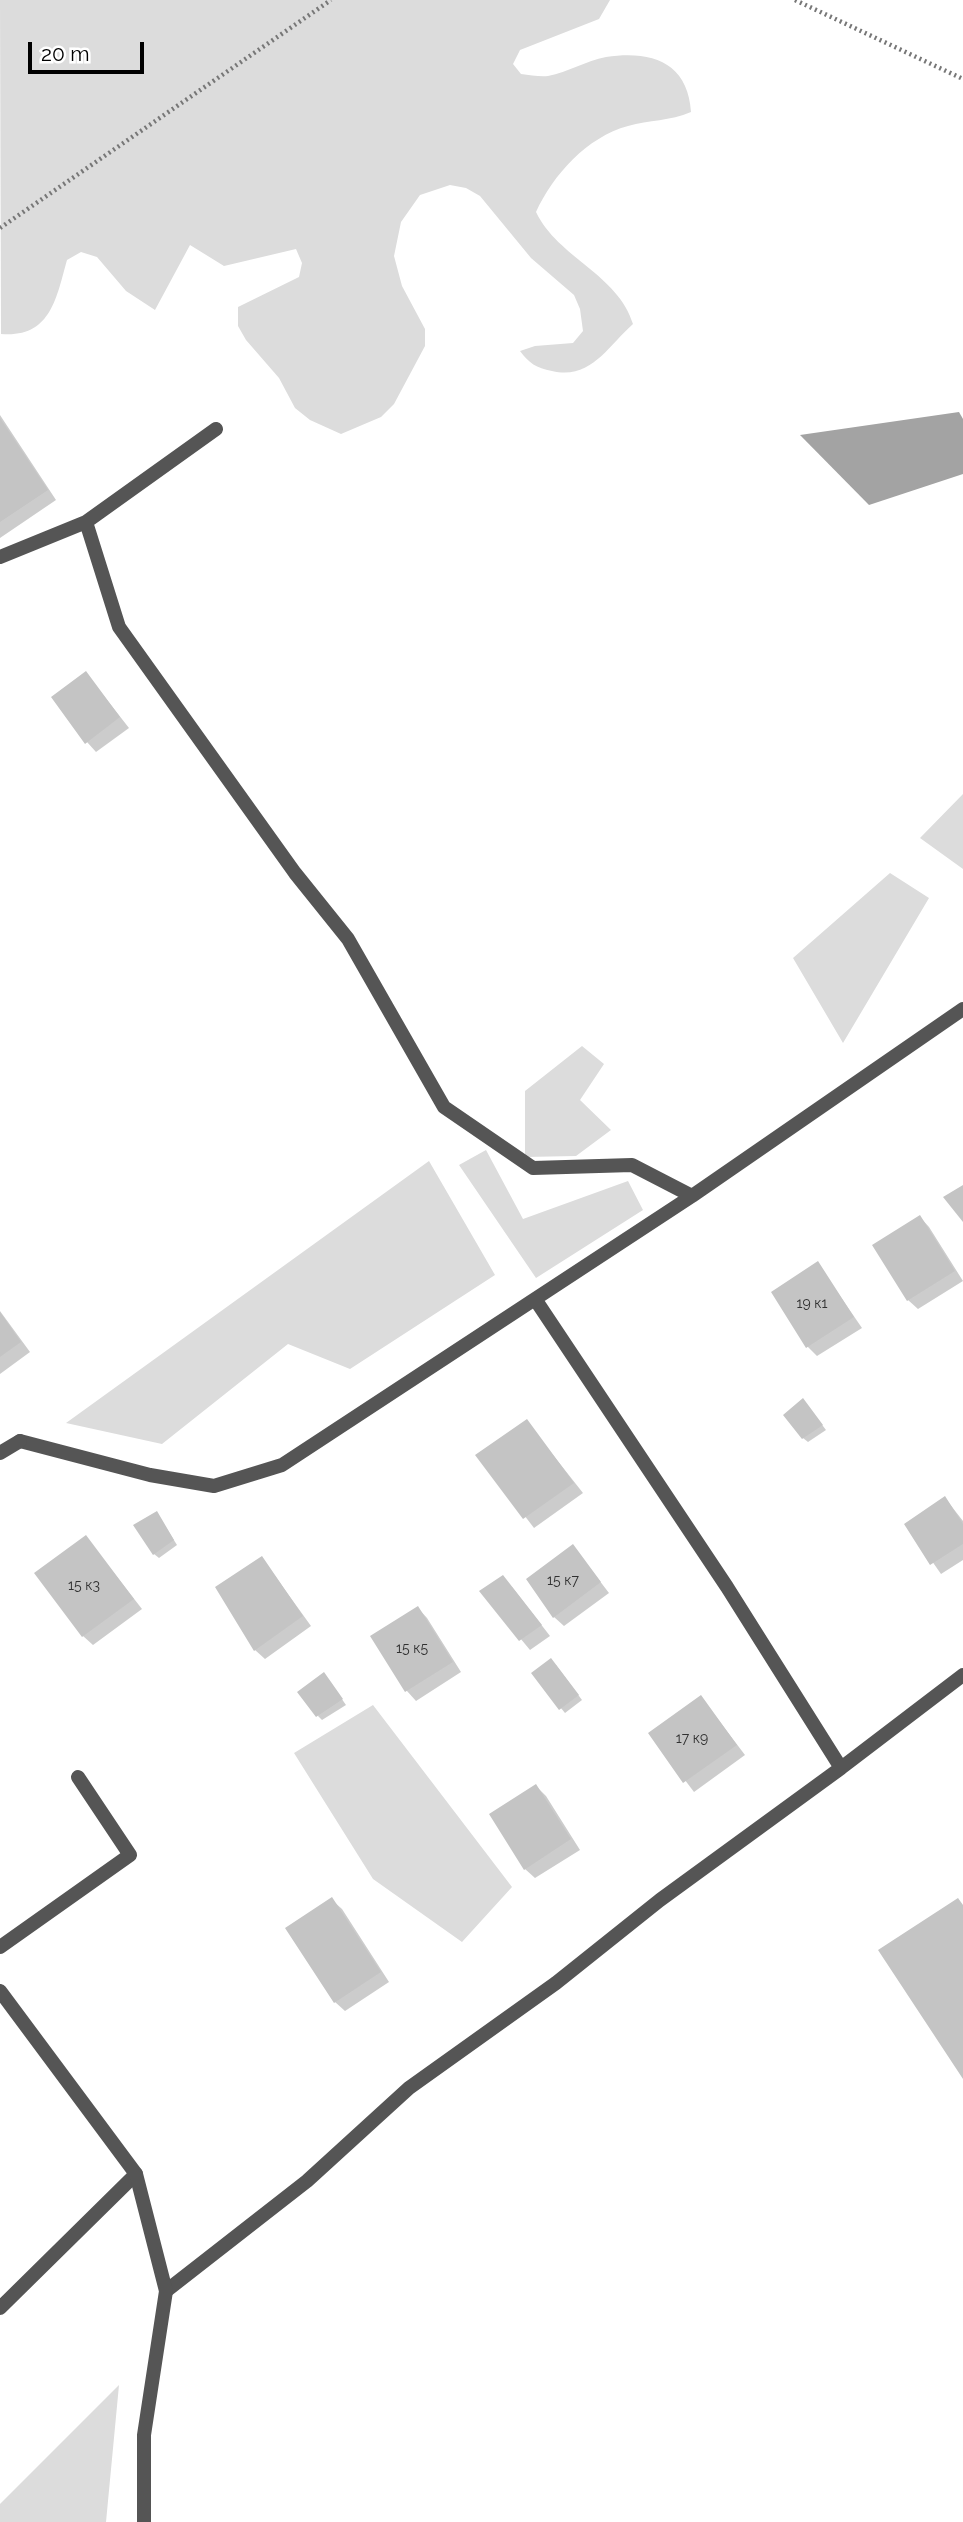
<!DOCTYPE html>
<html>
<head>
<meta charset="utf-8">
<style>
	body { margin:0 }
	#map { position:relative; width:963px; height:2522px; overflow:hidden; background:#fff; font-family:Raleway,sans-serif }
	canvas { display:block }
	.scale { position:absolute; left:28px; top:42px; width:116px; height:32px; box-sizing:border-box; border:4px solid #000; border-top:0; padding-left:9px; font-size:21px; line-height:24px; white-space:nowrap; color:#000; -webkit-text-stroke:5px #fff; paint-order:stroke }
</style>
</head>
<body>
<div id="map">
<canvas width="963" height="2522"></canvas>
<div class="scale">20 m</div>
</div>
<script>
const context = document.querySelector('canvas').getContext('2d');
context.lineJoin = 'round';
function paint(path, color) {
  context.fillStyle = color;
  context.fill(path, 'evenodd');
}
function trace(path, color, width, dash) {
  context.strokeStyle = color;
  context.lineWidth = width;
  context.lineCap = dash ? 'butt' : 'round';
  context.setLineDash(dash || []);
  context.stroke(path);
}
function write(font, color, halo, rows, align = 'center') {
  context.font = font + ' Raleway,sans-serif';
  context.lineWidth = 6;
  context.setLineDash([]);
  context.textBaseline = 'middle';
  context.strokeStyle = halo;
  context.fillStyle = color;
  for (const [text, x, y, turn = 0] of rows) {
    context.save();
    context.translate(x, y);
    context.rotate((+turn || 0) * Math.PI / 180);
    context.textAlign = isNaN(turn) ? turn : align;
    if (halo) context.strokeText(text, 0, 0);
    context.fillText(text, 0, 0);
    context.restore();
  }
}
const green = new Path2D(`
	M0 0H610L599 19 520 50 513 64 521 74C530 75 540 77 548 76 568 72 586 61 606 57 651 50 688 62 691 112 670 121 649 120 628 126 587 137 553 175 536 212 558 258 618 274 633 324 607 347 591 380 552 371 536 368 529 363 520 351L535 346 573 343 583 331 580 309 574 295 531 258 480 196 466 188 450 185 420 195 401 222 394 256 402 286 425 329V346L394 404 381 417 341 434 310 420 295 408 279 378 246 340 238 326V307L299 277 302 263 296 249 224 266 190 245 155 310 126 291 97 257 81 252 67 260C56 300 50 338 1 334Z
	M963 794V869L920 838Z
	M890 873 929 898 843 1043 793 958Z
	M582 1046 604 1064 580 1100 611 1130 576 1156 525 1157V1091Z
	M486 1150 523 1219 628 1181 643 1210 536 1278 459 1165Z
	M429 1161 495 1275 350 1369 288 1344 162 1444 66 1423Z
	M373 1705 512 1887 462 1942 373 1879 294 1753Z
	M119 2385 106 2522H0V2504Z`);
const water = new Path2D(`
	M959 412 963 419V474L869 505 800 435Z`);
const shadow = new Path2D(`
	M0 415 56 500 0 538Z
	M86 673 129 728 96 752 87 742Z
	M920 1217 929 1227 963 1281 918 1309 908 1300Z
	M818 1264 862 1328 817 1356 807 1346Z
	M0 1311 30 1352 0 1374Z
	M807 1405 826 1430 808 1442 803 1438Z
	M527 1422 583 1493 534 1528 478 1455Z
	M945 1498 963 1521V1560L941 1574 906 1524Z
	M157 1513 177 1545 159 1558 154 1554Z
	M86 1537 142 1609 93 1645 83 1636Z
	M573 1546 609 1593 564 1626 554 1617Z
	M262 1558 311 1626 265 1659 255 1650Z
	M512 1587 550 1636 530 1650 481 1591Z
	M418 1608 427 1618 461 1672 416 1701 407 1691 373 1637Z
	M556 1665 582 1700 565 1713 533 1674Z
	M328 1679 346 1705 322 1720 318 1716Z
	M701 1697 745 1755 694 1792 650 1734Z
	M536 1786 546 1796 580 1850 535 1878 525 1869Z
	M332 1900 342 1909 389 1982 345 2011 335 2002Z`);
const building = new Path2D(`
	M0 418 48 490 0 522Z
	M86 671 120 717 85 744 51 697Z
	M963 1185V1222L943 1197Z
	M920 1215 955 1271 907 1301 872 1245Z
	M818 1261 854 1317 806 1348 771 1292Z
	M0 1312 21 1342 0 1357Z
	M803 1398 823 1425 802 1439 783 1415Z
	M527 1419 574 1483 523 1519 475 1455Z
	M945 1496 963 1524V1544L930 1565 904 1524Z
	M157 1511 174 1540 153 1555 133 1525Z
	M86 1535 134 1599 82 1637 34 1573Z
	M573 1544 601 1582 553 1618 526 1579Z
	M262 1556 303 1616 254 1651 215 1587Z
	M503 1575 542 1625 519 1641 479 1591Z
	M418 1606 453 1662 405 1692 370 1636Z
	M551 1658 579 1695 559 1710 531 1673Z
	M324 1672 343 1699 316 1717 297 1692Z
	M701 1695 737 1745 683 1783 648 1733Z
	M536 1784 571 1839 524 1870 489 1814Z
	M332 1897 381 1972 334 2003 285 1928Z
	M958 1898 963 1905V2079L878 1950Z`);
const path = new Path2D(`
	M795 0 963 79
	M0 228 331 0`);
const lane = new Path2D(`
	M86 522 119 627 295 873 348 939 444 1107 533 1168 632 1165 692 1196
	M0 557 86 522 216 429
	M20 1441 150 1475 214 1486 282 1465 535 1299
	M841 1768 963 1675
	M0 1947 130 1855 78 1777
	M166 2291 307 2181 409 2088 556 1983 660 1900 841 1768 727 1587 535 1299 692 1196 963 1009
	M0 2308 136 2174`);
const street = new Path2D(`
	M0 1453 20 1441
	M0 1991 136 2174 166 2291 144 2435V2522`);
const numberNames = [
	["19 к1",812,1304],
	["15 к7",563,1581],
	["15 к3",84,1586],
	["15 к5",412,1649],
	["17 к9",692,1739]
];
paint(green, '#dcdcdc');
paint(water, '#a3a3a3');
paint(shadow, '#0003');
paint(building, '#c4c4c4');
trace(path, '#777', 4.5, [2, 3.5]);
trace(lane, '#555', 14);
trace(street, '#555', 14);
write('14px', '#313131', null, numberNames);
</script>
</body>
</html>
